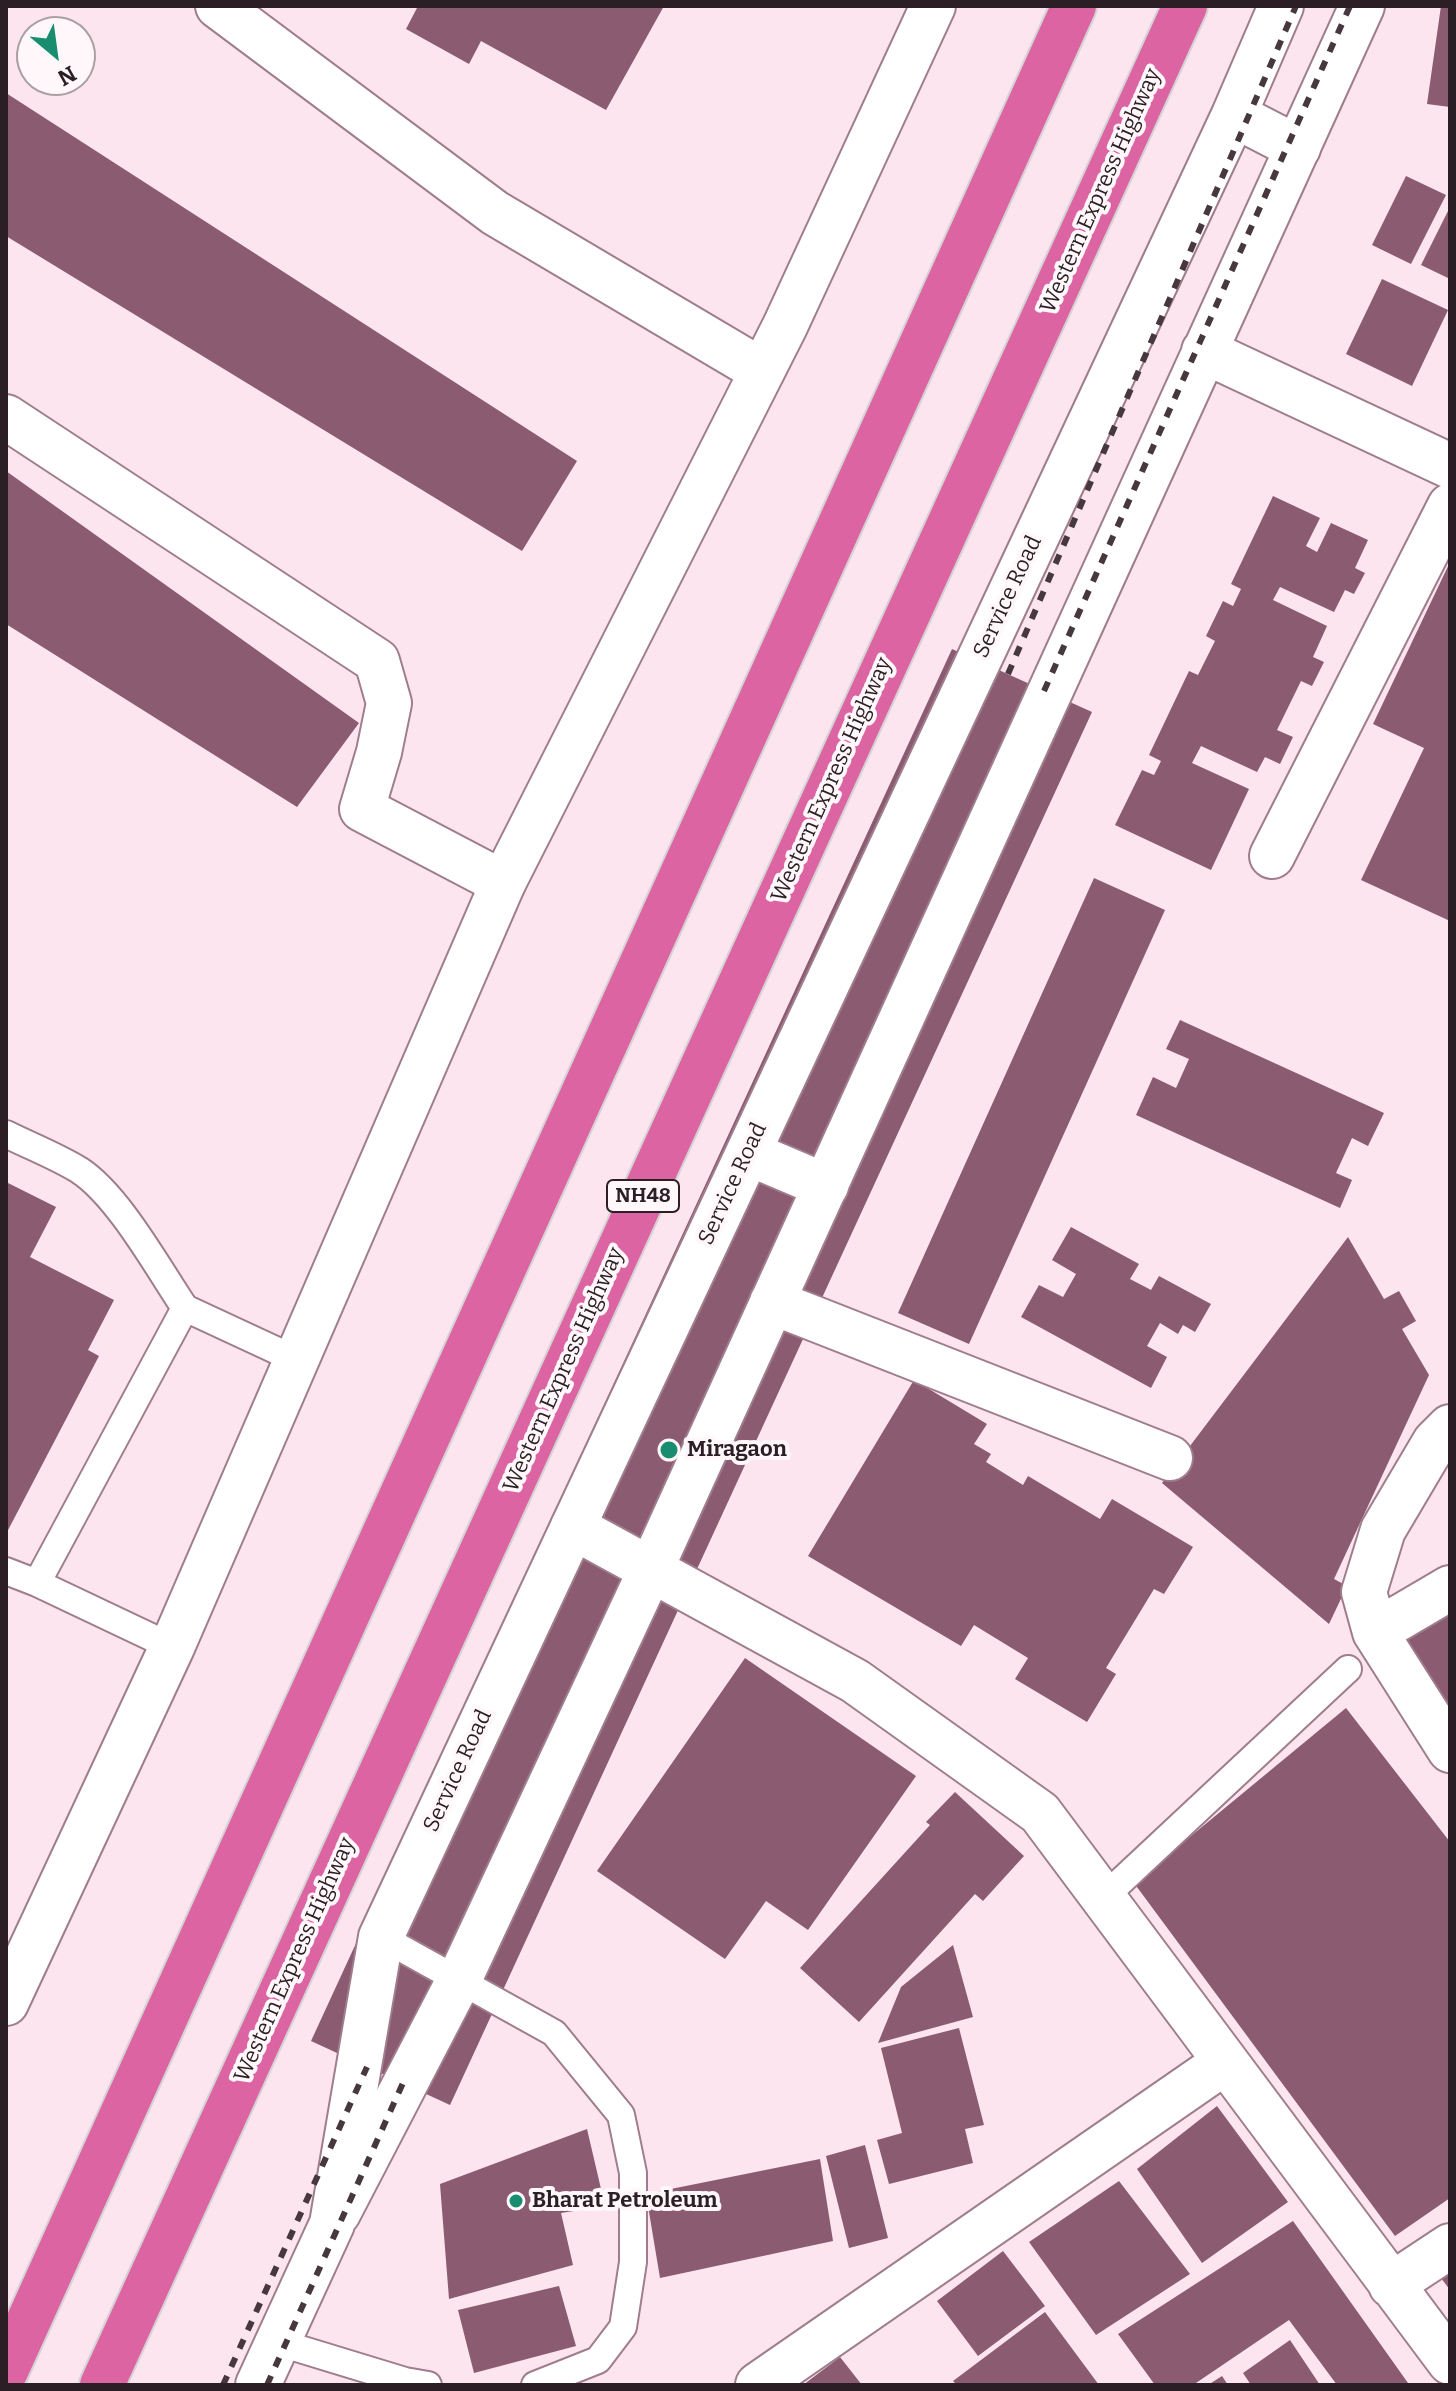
<!DOCTYPE html>
<html>
<head>
<meta charset="utf-8">
<style>
	body { margin:0 }
	#map { position:relative; width:1456px; height:2391px; overflow:hidden; background:#fce5ef; font-family:Bitter,serif }
	canvas { display:block }
	.frame { position:absolute; inset:0; border:8px solid #2b1e24; pointer-events:none }
	.north { position:absolute; left:16px; top:16px; width:80px; height:80px; box-sizing:border-box; background:#fff7fa; border:2px solid #aaa0a4; border-radius:50%; rotate:151deg; font-size:22px; font-weight:700; line-height:32px; text-align:center; color:#2b1e24 }
	.north::after { content:''; display:block; margin:auto; width:28px; height:36px; background:#198d6f; clip-path:polygon(50% 0,100% 100%,50% 72%,0 100%) }
</style>
</head>
<body>
<div id="map">
<canvas width="1456" height="2391"></canvas>
<div class="frame"></div>
<div class="north">N</div>
</div>
<script>
const context = document.querySelector('canvas').getContext('2d');
context.lineJoin = 'round';
function paint(path, color) {
  context.fillStyle = color;
  context.fill(path, 'evenodd');
}
function trace(path, color, width, dash) {
  context.strokeStyle = color;
  context.lineWidth = width;
  context.lineCap = dash ? 'butt' : 'round';
  context.setLineDash(dash || []);
  context.stroke(path);
}
function write(font, color, halo, rows, align = 'center') {
  context.font = font + ' Bitter,serif';
  context.lineWidth = 8;
  context.setLineDash([]);
  context.textBaseline = 'middle';
  context.strokeStyle = halo;
  context.fillStyle = color;
  for (const [text, x, y, turn = 0] of rows) {
    context.save();
    context.translate(x, y);
    context.rotate((+turn || 0) * Math.PI / 180);
    context.textAlign = isNaN(turn) ? turn : align;
    if (halo) context.strokeText(text, 0, 0);
    context.fillText(text, 0, 0);
    context.restore();
  }
}
const building = new Path2D(`
	M418 6H664L606 110 481 41 469 64 406 29Z
	M1441 6H1450V107L1427 104Z
	M6 93 577 461 522 551 6 236Z
	M1406 176 1446 195 1411 264 1372 245Z
	M1450 207V279L1421 265Z
	M1382 279 1448 310 1412 386 1346 354Z
	M6 471 359 723 297 807 6 624Z
	M1273 496 1320 518 1306 546 1317 552 1331 523 1368 540 1355 568 1365 573 1354 594 1345 590 1334 612 1280 587 1273 600 1327 626 1313 657 1324 662 1312 686 1301 681 1277 730 1293 737 1280 764 1265 757 1257 772 1201 746 1192 763 1249 789 1211 870 1115 825 1142 770 1154 775 1161 761 1149 755 1189 671 1198 675 1215 641 1206 636 1223 601 1233 606 1241 589 1231 584Z
	M1450 562V921L1361 880 1424 748 1373 724Z
	M952 649 1092 712 450 2105 311 2041Z
	M1094 878 1165 910 969 1344 898 1313Z
	M1180 1020 1384 1113 1368 1146 1352 1138 1336 1173 1352 1180 1340 1208 1136 1115 1153 1077 1176 1088 1189 1059 1166 1049Z
	M6 1182 56 1207 30 1257 114 1300 88 1350 99 1356 6 1534Z
	M1071 1227 1139 1264 1130 1279 1151 1290 1159 1276 1211 1304 1195 1332 1183 1325 1178 1334 1160 1323 1147 1346 1167 1357 1151 1388 1021 1317 1039 1285 1063 1297 1076 1274 1052 1260Z
	M1348 1237 1384 1299 1399 1291 1416 1321 1402 1329 1429 1375 1334 1579 1347 1586 1329 1624 1162 1483Z
	M914 1380 987 1424 974 1444 991 1454 986 1462 1023 1485 1028 1476 1100 1519 1112 1499 1193 1547 1164 1594 1154 1589 1106 1668 1116 1674 1087 1722 1015 1679 1028 1658 974 1625 961 1646 808 1556Z
	M1450 1610V1730L1398 1640Z
	M745 1658 916 1776 808 1930 766 1901 725 1959 597 1871Z
	M1346 1708 1450 1842V2198L1395 2236 1134 1883Z
	M955 1792 1024 1856 983 1901 975 1894 859 2022 800 1968 930 1825 926 1822Z
	M953 1945 973 2017 878 2043 901 1987Z
	M959 2028 984 2125 965 2129 973 2163 889 2184 877 2140 902 2133 881 2048Z
	M1217 2106 1288 2202 1202 2263 1137 2169Z
	M587 2129 605 2206 561 2213 573 2265 449 2299 440 2184Z
	M865 2145 888 2238 849 2248 826 2156Z
	M820 2159 833 2241 660 2278 646 2194Z
	M1119 2181 1190 2274 1096 2335 1029 2242Z
	M1293 2221 1408 2383 1337 2385 1289 2320 1193 2385H1155L1118 2334Z
	M1003 2251 1045 2306 978 2356 937 2301Z
	M1450 2266V2290L1438 2274Z
	M559 2286 576 2346 474 2373 458 2310Z
	M1045 2312 1099 2385H957L953 2381Z
	M1290 2340 1320 2385H1251L1243 2373Z
	M840 2357 862 2385H803Z
	M1222 2376 1228 2385H1208Z`);
const lane = new Path2D(`
	M6 1134C30 1146 56 1156 79 1170 118 1195 158 1268 185 1308L37 1583 6 1571
	M185 1308 297 1360
	M37 1583 172 1647
	M1103 1898 1348 1669
	M381 1937 554 2033 621 2115 633 2173V2262L623 2327 598 2360 535 2385
	M277 2342 405 2381 428 2385`);
const street = new Path2D(`
	M218 6 495 213 762 371
	M1204 351 1450 466
	M6 417 377 661 389 703 379 752 362 809 503 883
	M1272 856 1450 506
	M772 1302 1170 1458
	M1450 1427 1435 1442 1383 1530 1364 1592 1375 1632 1450 1750
	M573 1527 855 1681 1040 1813 1450 2362
	M1375 1632 1450 1588
	M338 2213 459 1980 651 1569 1362 6
	M1391 2285 1450 2246
	M758 2385 1225 2062`);
const secondary = new Path2D(`
	M1234 115 1298 148
	M748 1153 826 1186
	M6 2003 172 1647 503 883 785 326 933 6
	M258 2385 332 2224 381 1937 1234 115 1281 6`);
const highway = new Path2D(`
	M6 2371 1074 6
	M102 2385 1185 6`);
const rail = new Path2D(`
	M1008 674 1296 6
	M1044 691 1350 6
	M223 2385 367 2067
	M267 2385 403 2083`);
const markers = [
	[669,1450,10,"#198d6f"],
	[516,2201,8,"#198d6f"]
];
const shields = [
	[643,1196,72]
];
const shieldNames = [
	["NH48",643,1196]
];
const streetNames = [
	["Western Express Highway",1101,191,-66],
	["Service Road",1008,597,-65],
	["Western Express Highway",832,780,-66],
	["Service Road",733,1184,-65],
	["Western Express Highway",564,1370,-66],
	["Service Road",458,1771,-65],
	["Western Express Highway",295,1960,-66]
];
const poiNames = [
	["Miragaon",687,1450],
	["Bharat Petroleum",532,2201]
];
paint(building, '#8a5b71');
trace(lane, '#9f7d8c', 30);
trace(street, '#9f7d8c', 48);
trace(secondary, '#9f7d8c', 48);
trace(highway, '#d5d2d3', 48);
trace(lane, '#fff', 26);
trace(street, '#fff', 44);
trace(secondary, '#fff', 44);
trace(highway, '#dd64a3', 44);
trace(rail, '#46383e', 6, [10, 10]);
for (const [x, y, r, color] of markers) {
  const dot = new Path2D();
  dot.arc(x, y, r, 0, 2 * Math.PI);
  context.fillStyle = color;
  context.fill(dot);
  trace(dot, '#fff7fa', 3);
}
for (const [x, y, w] of shields) {
  const box = new Path2D();
  box.roundRect(x - w / 2, y - 16, w, 32, 6);
  context.fillStyle = '#fff7fa';
  context.fill(box);
  trace(box, '#2b1e24', 2);
}
write('bold 20px', '#2b1e24', null, shieldNames);
write('22px', '#2b1e24', '#fff7fa', streetNames);
write('bold 22px', '#2b1e24', '#fff7fa', poiNames, 'left');
</script>
</body>
</html>
